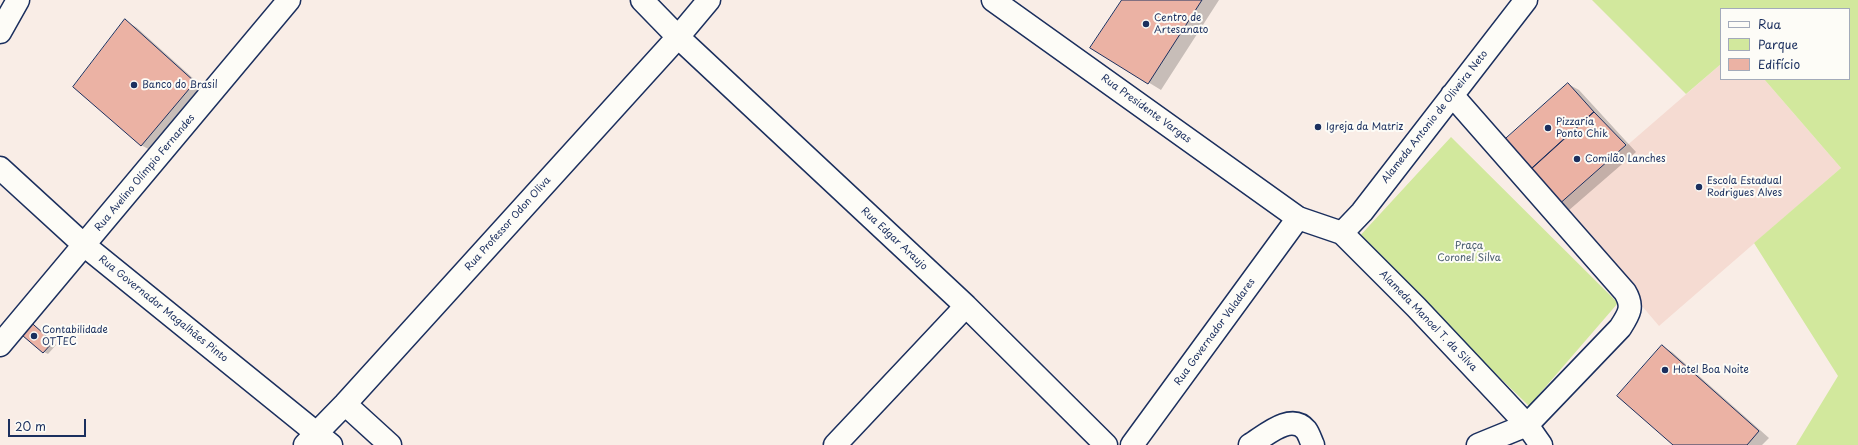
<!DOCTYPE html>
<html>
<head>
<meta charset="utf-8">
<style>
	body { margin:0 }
	#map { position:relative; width:1858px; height:445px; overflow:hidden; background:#f9ede6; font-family:"Playpen Sans",sans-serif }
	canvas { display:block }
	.legend { position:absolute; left:1720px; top:8px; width:130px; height:72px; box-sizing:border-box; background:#fdfcf7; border:1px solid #a3aaba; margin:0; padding:5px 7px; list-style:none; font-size:12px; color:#1b2f5e }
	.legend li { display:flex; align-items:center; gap:8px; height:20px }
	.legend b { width:20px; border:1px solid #a3aaba }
	.scale { position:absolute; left:8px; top:419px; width:78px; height:18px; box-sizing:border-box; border:2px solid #1b2f5e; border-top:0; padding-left:5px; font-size:12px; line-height:14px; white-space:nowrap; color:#1b2f5e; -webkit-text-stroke:3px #fdfcf7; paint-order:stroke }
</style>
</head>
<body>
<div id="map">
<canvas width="1858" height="445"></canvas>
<ul class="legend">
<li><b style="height:5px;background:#fdfcf7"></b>Rua</li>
<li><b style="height:11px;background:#d2e89d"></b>Parque</li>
<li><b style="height:11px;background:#ebb2a4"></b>Edifício</li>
</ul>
<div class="scale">20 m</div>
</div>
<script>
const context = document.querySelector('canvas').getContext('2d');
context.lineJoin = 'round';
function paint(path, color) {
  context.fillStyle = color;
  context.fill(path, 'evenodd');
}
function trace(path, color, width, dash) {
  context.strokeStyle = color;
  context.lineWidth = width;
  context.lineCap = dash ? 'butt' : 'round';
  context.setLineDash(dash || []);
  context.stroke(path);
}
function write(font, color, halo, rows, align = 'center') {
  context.font = font + ' "Playpen Sans",sans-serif';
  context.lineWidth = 4;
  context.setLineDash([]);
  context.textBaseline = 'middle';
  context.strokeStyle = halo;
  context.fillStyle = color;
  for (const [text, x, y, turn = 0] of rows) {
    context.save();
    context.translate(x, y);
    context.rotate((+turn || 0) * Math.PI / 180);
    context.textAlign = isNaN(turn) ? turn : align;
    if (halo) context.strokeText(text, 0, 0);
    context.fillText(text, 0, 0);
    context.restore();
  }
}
const built = new Path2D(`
	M1721 64V79H1764L1841 168 1659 326 1557 206Z`);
const green = new Path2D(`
	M1592 0H1858V445H1796L1838 376 1754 243 1841 168 1764 79H1849V9H1721V64L1686 94Z
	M1451 137 1618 303 1529 406 1357 239Z`);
const shadow = new Path2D(`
	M1123 0H1219L1161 90 1092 48Z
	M125 21 136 27 205 89 152 151 141 145Z
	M1568 84 1579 90 1636 152 1568 211 1503 143Z
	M29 321 56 345 48 354 44 352Z
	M1662 346 1672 352 1769 438 1762 445H1674Z`);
const building = new Path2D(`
	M1122 0H1202L1148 84 1090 48Z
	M125 19 195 82 141 146 73 87Z
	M1568 83 1594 112 1528 172 1501 143Z
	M1594 112 1626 145 1557 206 1528 172Z
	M25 317 53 342 43 353 16 330Z
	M1662 345 1759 431 1747 445H1673L1617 396Z`);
const minor = new Path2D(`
	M642 0 678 37 966 306 1106 445
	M0 32 18 0
	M1452 95 1625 292C1634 307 1629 314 1620 328L1527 425 1478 445
	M0 168 84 245 331 445
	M1342 233 1362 212 1526 0
	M0 345 289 0
	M345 404 390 445
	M305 445 345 404 678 37 709 0
	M835 445 966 306
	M1132 445 1298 218
	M1250 445C1265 436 1291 412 1306 430 1309 434 1311 441 1313 445`);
const secondary = new Path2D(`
	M993 0 1298 218 1342 233 1416 307 1499 395 1527 425 1541 445`);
const markers = [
	[1146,24,4,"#1b2f5e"],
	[134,85,4,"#1b2f5e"],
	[1318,127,4,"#1b2f5e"],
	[1548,128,4,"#1b2f5e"],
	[1577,159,4,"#1b2f5e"],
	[1699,187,4,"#1b2f5e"],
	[34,336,4,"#1b2f5e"],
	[1665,370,4,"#1b2f5e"]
];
const poiNames = [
	["Centro de",1154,18],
	["Artesanato",1154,30],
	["Banco do Brasil",142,85],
	["Pizzaria",1556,122],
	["Ponto Chik",1556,134],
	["Igreja da Matriz",1326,127],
	["Comilão Lanches",1585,159],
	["Escola Estadual",1707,181],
	["Rodrigues Alves",1707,193],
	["Contabilidade",42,330],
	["OTTEC",42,342],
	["Hotel Boa Noite",1673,370]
];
const streetNames = [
	["Rua Presidente Vargas",1146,109,36],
	["Alameda Antonio de Oliveira Neto",1435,117,-52],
	["Rua Avelino Olímpio Fernandes",145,173,-50],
	["Rua Professor Odon Oliva",508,224,-48],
	["Rua Edgar Araujo",894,239,43],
	["Rua Governador Magalhães Pinto",163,309,39],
	["Alameda Manoel T. da Silva",1428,321,46],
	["Rua Governador Valadares",1215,332,-54]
];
const parkNames = [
	["Praça",1469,246],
	["Coronel Silva",1469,258]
];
paint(built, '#f5dbd2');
paint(green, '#d2e89d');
paint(shadow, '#0003');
paint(building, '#ebb2a4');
trace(building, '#1b2f5e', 1);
trace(minor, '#1b2f5e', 25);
trace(secondary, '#1b2f5e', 25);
trace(minor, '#fdfcf7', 22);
trace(secondary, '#fdfcf7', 22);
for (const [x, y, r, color] of markers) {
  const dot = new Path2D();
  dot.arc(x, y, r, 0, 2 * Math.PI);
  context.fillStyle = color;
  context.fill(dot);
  trace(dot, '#fdfcf7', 1.5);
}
write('10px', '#1b2f5e', '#fdfcf7', poiNames, 'left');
write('10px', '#1b2f5e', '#fdfcf7', streetNames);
write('10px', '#495d6e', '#fdfcf7', parkNames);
</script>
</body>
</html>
